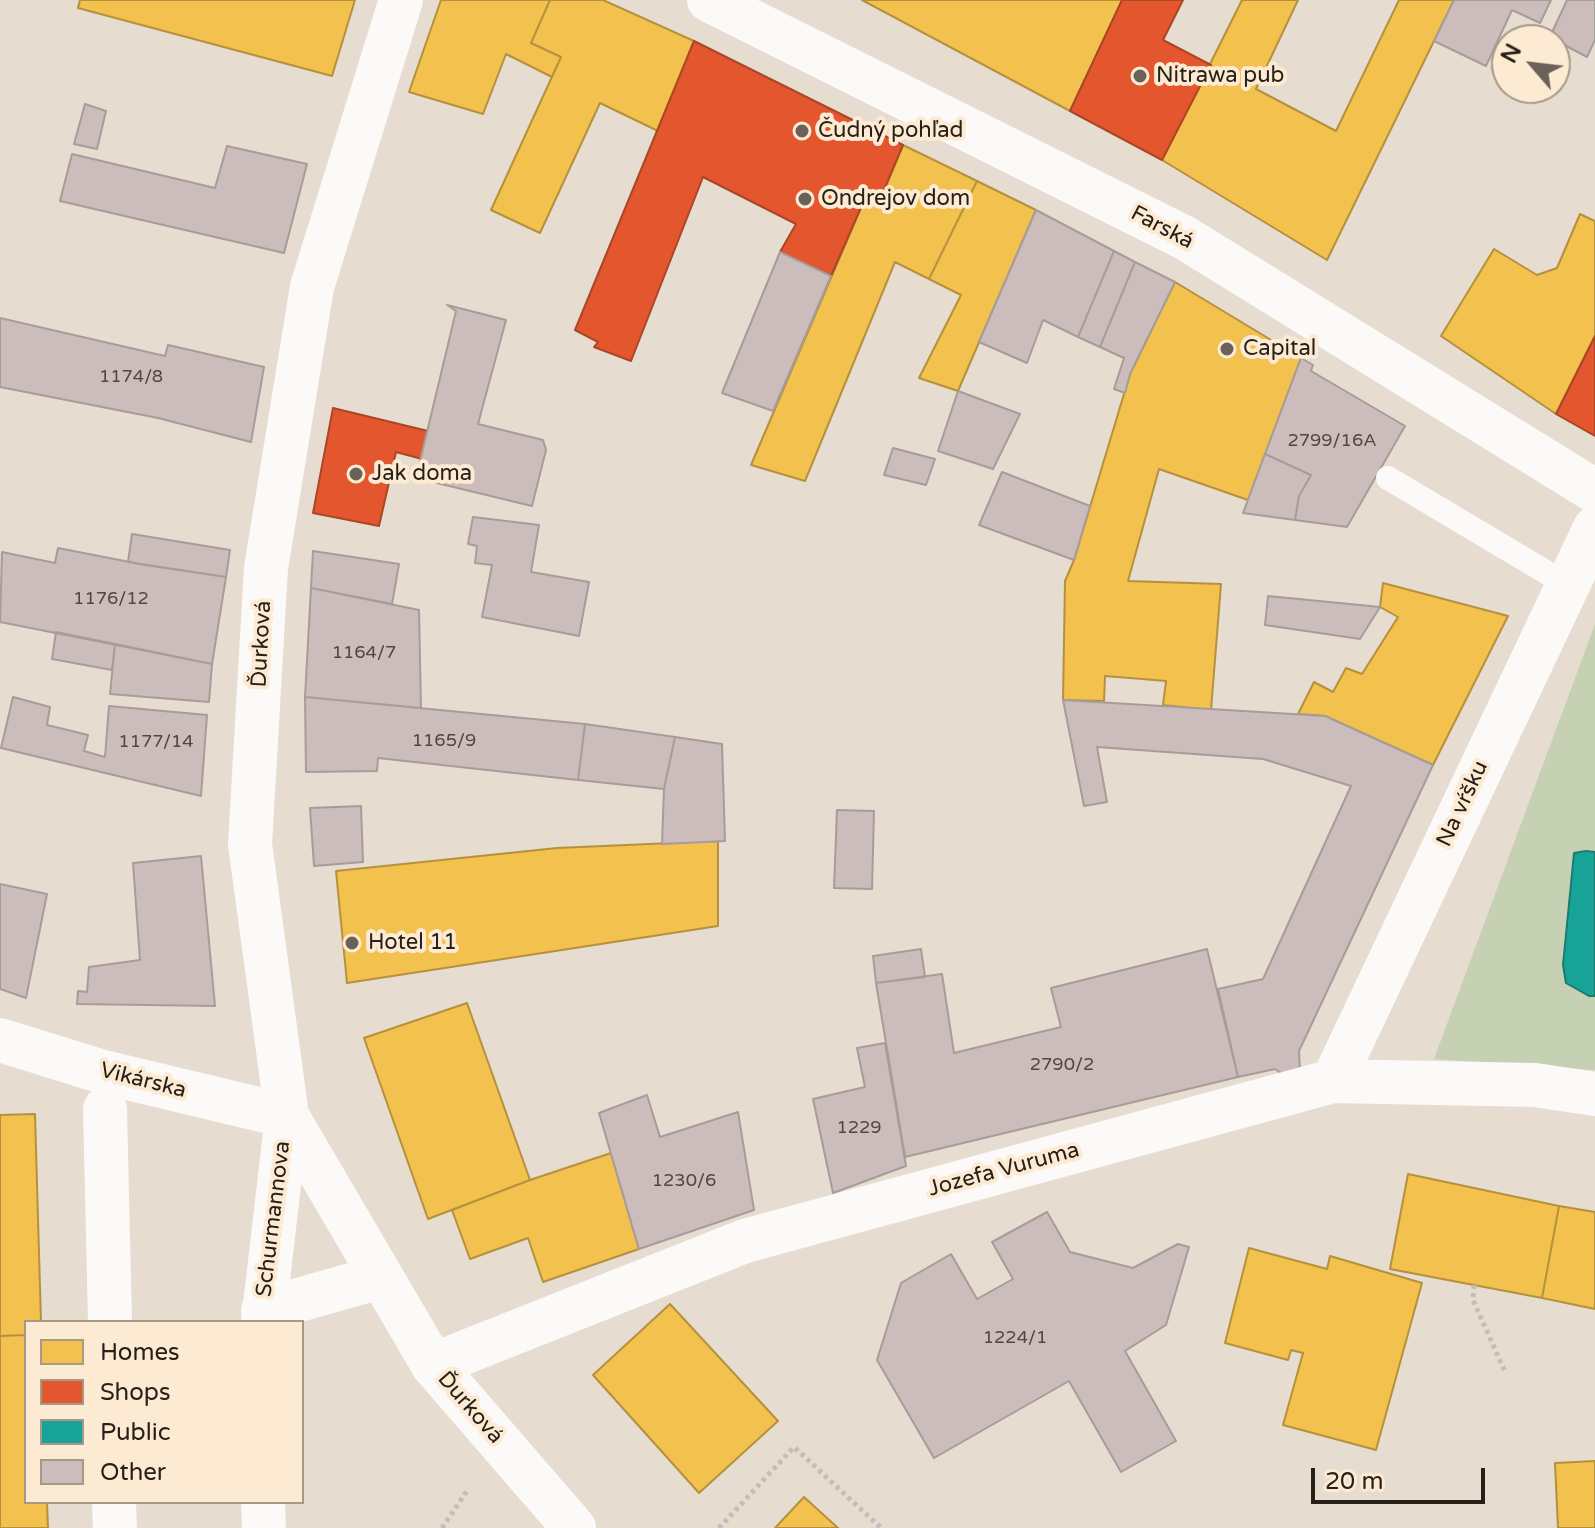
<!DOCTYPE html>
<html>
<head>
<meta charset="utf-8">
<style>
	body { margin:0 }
	#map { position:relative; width:1595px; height:1528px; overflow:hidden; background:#e6dcd0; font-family:"Varela Round",sans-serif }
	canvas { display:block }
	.legend { position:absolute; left:24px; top:1320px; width:280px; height:184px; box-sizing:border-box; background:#fdead3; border:2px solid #a79988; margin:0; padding:10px 14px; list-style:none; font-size:24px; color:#272018 }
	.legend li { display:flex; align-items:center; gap:16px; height:40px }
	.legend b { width:40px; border:2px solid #a79988 }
	.north { position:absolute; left:1491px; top:24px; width:80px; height:80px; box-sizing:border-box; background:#fdead3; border:2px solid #a79988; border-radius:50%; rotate:298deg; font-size:22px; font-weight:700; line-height:32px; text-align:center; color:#272018 }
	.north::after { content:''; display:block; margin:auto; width:28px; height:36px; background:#6a6258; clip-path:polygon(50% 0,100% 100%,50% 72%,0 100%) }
	.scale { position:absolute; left:1311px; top:1468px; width:174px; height:36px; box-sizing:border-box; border:4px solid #272018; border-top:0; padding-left:10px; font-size:24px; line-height:28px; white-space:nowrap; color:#272018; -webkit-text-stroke:6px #fdead3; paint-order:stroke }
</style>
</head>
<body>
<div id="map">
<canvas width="1595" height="1528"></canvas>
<ul class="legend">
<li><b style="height:22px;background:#f2c14e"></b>Homes</li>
<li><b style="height:22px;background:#e4572e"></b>Shops</li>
<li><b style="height:22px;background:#17a398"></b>Public</li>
<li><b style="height:22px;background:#ccbcbc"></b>Other</li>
</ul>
<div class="north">N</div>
<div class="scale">20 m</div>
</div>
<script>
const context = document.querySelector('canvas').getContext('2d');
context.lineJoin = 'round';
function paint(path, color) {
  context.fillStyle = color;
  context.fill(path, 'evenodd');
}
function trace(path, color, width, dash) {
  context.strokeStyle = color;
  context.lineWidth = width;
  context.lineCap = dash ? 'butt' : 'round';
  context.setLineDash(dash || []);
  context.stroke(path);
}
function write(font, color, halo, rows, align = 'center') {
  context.font = font + ' "Varela Round",sans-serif';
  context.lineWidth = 8;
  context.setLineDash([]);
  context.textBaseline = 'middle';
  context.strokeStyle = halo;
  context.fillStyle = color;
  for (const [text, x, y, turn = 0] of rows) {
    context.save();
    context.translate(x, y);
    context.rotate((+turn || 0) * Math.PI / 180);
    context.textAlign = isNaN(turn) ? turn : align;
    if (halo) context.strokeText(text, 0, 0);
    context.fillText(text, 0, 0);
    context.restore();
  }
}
const green = new Path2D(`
	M1595 624V1070L1434 1059Z`);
const homes = new Path2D(`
	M80 0H355L332 76 78 8Z
	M441 0H550L531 43 561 57 552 77 506 54 483 114 409 92Z
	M550 0H603L694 41 658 131 600 103 540 233 491 210 561 57 531 43Z
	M862 0H1122L1070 111Z
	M1242 0H1298L1256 89 1336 131 1399 0H1454L1327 260 1162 160Z
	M903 145 977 181 929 279 895 262 805 481 751 465 866 196 879 202Z
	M977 181 1036 210 958 391 919 378 961 295 929 279Z
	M1580 214 1595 221V336L1556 414 1441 336 1494 249 1537 275 1557 268Z
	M1175 282 1301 358 1248 500 1159 469 1128 581 1221 584 1211 710 1163 705 1166 681 1105 676 1104 701 1063 700 1065 581 1074 560 1130 374Z
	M1383 583 1508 616 1433 765 1325 716 1298 714 1314 682 1333 692 1346 668 1362 674 1398 617 1380 607Z
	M718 841V926L347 983 336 871 557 848Z
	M467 1003 530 1180 428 1219 364 1038Z
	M35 1114 41 1322H26V1335L0 1336V1115Z
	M611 1153 639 1249 543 1282 528 1238 470 1259 452 1210 530 1180Z
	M1408 1174 1559 1206 1542 1298 1390 1269Z
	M1559 1206 1595 1212V1309L1542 1298Z
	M1249 1248 1327 1269 1330 1256 1422 1283 1376 1450 1283 1425 1303 1353 1291 1350 1288 1360 1225 1343Z
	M670 1304 778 1421 699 1493 593 1375Z
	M26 1335V1502H47L48 1528H0V1336Z
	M1595 1461V1528H1558L1555 1463Z
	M804 1497 838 1528H775Z`);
const shops = new Path2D(`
	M1122 0H1183L1163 40 1211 65 1162 160 1070 111Z
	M694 41 903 145 879 202 866 196 831 276 780 252 796 224 703 177 631 361 594 347 598 342 575 330Z
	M1595 336V436L1556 414Z
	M333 408 428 431 422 459 396 452 379 526 313 513Z`);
const public = new Path2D(`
	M1586 851 1595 852V996H1589L1566 983 1563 965 1574 853Z`);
const building = new Path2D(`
	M1454 0H1551L1540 23 1512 10 1486 66 1434 41Z
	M1567 0H1595V40L1587 57 1555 40 1549 39Z
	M85 104 106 111 97 149 74 144Z
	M227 146 307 164 284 253 60 201 72 154 215 188Z
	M1036 210 1114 251 1078 337 1043 320 1027 363 979 342Z
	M1114 251 1135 262 1100 347 1078 337Z
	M780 252 831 276 773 411 722 393Z
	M1135 262 1175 282 1130 374 1125 393 1114 389 1124 358 1100 347Z
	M447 305 506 320 478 424 543 440 546 450 532 506 416 478 456 311Z
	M0 318 165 356 168 345 264 367 251 442 158 418 0 387Z
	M1301 358 1313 365 1311 371 1405 426 1347 527 1295 520 1299 496 1311 475 1265 454Z
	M958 391 1020 414 993 469 938 451Z
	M893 448 935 459 926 485 884 475Z
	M1265 454 1311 475 1299 496 1295 520 1243 513Z
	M1002 472 1090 506 1074 560 979 525Z
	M473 517 539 525 531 572 589 582 579 636 482 617 492 565 475 563 477 546 468 544Z
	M132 534 230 550 226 577 128 562Z
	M58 548 145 565 226 577 212 664 0 622 2 552 55 563Z
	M313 551 399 564 392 604 311 588Z
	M311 588 419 610 421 708 305 697Z
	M1268 596 1380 607 1360 639 1265 625Z
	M56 632 115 644 112 670 52 659Z
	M115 644 212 664 209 702 110 694Z
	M13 697 50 707 47 725 88 735 84 751 105 757 109 706 207 715 201 796 1 748Z
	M305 697 585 724 578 780 378 758 377 771 306 772Z
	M1063 700 1325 716 1433 765 1299 1051 1300 1071 1284 1075 1275 1069 1238 1077 1218 989 1263 979 1351 786 1263 759 1097 747 1107 802 1084 806Z
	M585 724 675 737 664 789 578 780Z
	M675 737 722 744 725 841 662 844 664 789Z
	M361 806 363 862 314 866 310 808Z
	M837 810 874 811 872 889 834 888Z
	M201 856 215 1006 77 1004 78 991 87 992 89 967 140 960 133 863Z
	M0 884 47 894 26 998 0 989Z
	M921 949 925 977 876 983 873 956Z
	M1207 949 1238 1077 905 1157 876 983 942 974 954 1053 1061 1027 1051 988Z
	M885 1043 906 1166 833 1193 813 1099 865 1087 857 1048Z
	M647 1095 660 1137 738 1112 754 1210 639 1249 599 1113Z
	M1047 1212 1070 1252 1133 1268 1178 1244 1189 1247 1166 1325 1125 1351 1176 1441 1121 1472 1069 1381 934 1458 877 1360 901 1283 951 1254 977 1299 1013 1279 992 1242Z`);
const path = new Path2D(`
	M1474 1285 1473 1300 1506 1374
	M442 1528 469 1488
	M719 1528 794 1447 881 1528`);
const service = new Path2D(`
	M1388 478 1566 584`);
const minor = new Path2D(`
	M709 0 1185 238 1595 491
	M0 1040 103 1072 287 1116 263 1322
	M1333 1081 1595 528
	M105 1109 110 1322
	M263 1310 380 1277
	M433 1365 745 1241 1333 1081 1535 1085 1595 1094
	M114 1502 115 1528
	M263 1502 264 1528`);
const tertiary = new Path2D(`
	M401 0 312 287 266 568 250 844 287 1116 433 1365 574 1528`);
const markers = [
	[1140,76,8,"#6a6258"],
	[802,131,8,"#6a6258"],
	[805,199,8,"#6a6258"],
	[1227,349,8,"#6a6258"],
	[356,474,8,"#6a6258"],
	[352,943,8,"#6a6258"]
];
const numberNames = [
	["1174/8",131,377],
	["2799/16A",1332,441],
	["1176/12",111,599],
	["1164/7",364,653],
	["1165/9",444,741],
	["1177/14",156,742],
	["2790/2",1062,1065],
	["1229",859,1128],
	["1230/6",684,1181],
	["1224/1",1015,1338]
];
const poiNames = [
	["Nitrawa pub",1156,76],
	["Čudný pohľad",818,131],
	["Ondrejov dom",821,199],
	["Capital",1243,349],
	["Jak doma",372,474],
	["Hotel 11",368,943]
];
const streetNames = [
	["Farská",1162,228,28],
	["Ďurková",262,644,-87],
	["Na vŕšku",1463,804,-65],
	["Vikárska",143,1081,14],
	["Jozefa Vuruma",1004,1170,-15],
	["Schurmannova",274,1219,-83],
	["Ďurková",470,1408,49]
];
paint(green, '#c6d0b3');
paint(homes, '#f2c14e');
trace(homes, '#b5913e', 2);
paint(shops, '#e4572e');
trace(shops, '#ab4627', 2);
paint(public, '#17a398');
trace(public, '#1c7c72', 2);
paint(building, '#ccbcbc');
trace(building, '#a69d9a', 2);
trace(path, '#c2beba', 5, [4, 4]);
trace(service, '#fbfaf8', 24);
trace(minor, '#fbfaf8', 44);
trace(tertiary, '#fbfaf8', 44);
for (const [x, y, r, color] of markers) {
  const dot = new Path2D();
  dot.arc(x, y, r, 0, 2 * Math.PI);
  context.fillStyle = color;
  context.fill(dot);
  trace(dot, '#fdead3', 3);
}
write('18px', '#504741', null, numberNames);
write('22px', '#272018', '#fdead3', poiNames, 'left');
write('22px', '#272018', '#fdead3', streetNames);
</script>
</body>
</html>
